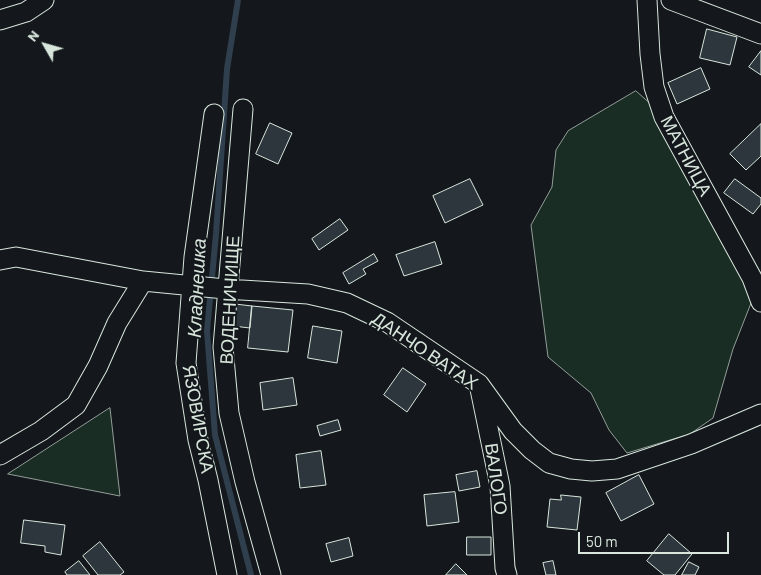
<!DOCTYPE html>
<html>
<head>
<meta charset="utf-8">
<style>
	body { margin:0 }
	#map { position:relative; width:761px; height:575px; overflow:hidden; background:#14181c; font-family:Barlow,sans-serif }
	canvas { display:block }
	.north { position:absolute; left:20px; top:20px; width:50px; height:50px; -webkit-text-stroke:4px #14181c; paint-order:stroke; rotate:308deg; font-size:14px; font-weight:700; line-height:20px; text-align:center; color:#d8e6dc }
	.north::after { content:''; display:block; margin:auto; width:18px; height:22px; background:#d8e6dc; clip-path:polygon(50% 0,100% 100%,50% 72%,0 100%) }
	.scale { position:absolute; left:578px; top:532px; width:151px; height:22px; box-sizing:border-box; border:2px solid #d8e6dc; border-top:0; padding-left:6px; font-size:15px; line-height:18px; white-space:nowrap; color:#d8e6dc; -webkit-text-stroke:4px #14181c; paint-order:stroke }
</style>
</head>
<body>
<div id="map">
<canvas width="761" height="575"></canvas>
<div class="north">N</div>
<div class="scale">50 m</div>
</div>
<script>
const context = document.querySelector('canvas').getContext('2d');
context.lineJoin = 'round';
function paint(path, color) {
  context.fillStyle = color;
  context.fill(path, 'evenodd');
}
function trace(path, color, width, dash) {
  context.strokeStyle = color;
  context.lineWidth = width;
  context.lineCap = dash ? 'butt' : 'round';
  context.setLineDash(dash || []);
  context.stroke(path);
}
function write(font, color, halo, rows, align = 'center') {
  context.font = font + ' Barlow,sans-serif';
  context.lineWidth = 4;
  context.setLineDash([]);
  context.textBaseline = 'middle';
  context.strokeStyle = halo;
  context.fillStyle = color;
  for (const [text, x, y, turn = 0] of rows) {
    context.save();
    context.translate(x, y);
    context.rotate((+turn || 0) * Math.PI / 180);
    context.textAlign = isNaN(turn) ? turn : align;
    if (halo) context.strokeText(text, 0, 0);
    context.fillText(text, 0, 0);
    context.restore();
  }
}
const green = new Path2D(`
	M636 91 653 106 753 298 733 349 713 418 690 434 627 453 609 430 591 393 548 357 531 225 552 187 556 150 568 131Z
	M110 408 120 496 8 474Z`);
const stream = new Path2D(`
	M238 0 227 69 216 234 207 331 215 435 251 575`);
const building = new Path2D(`
	M707 29 737 37 730 65 700 58Z
	M761 51V75L749 67Z
	M701 68 710 89 677 104 668 83Z
	M270 123 292 133 278 164 256 154Z
	M761 124V156L746 170 730 154Z
	M470 179 483 205 445 223 433 196Z
	M735 179 761 198V204L753 214 724 193Z
	M340 219 348 230 319 250 312 239Z
	M435 242 442 264 404 276 396 255Z
	M374 254 378 261 363 269 366 274 349 284 343 273Z
	M235 304 252 306 250 328 233 326Z
	M252 306 293 310 288 352 248 348Z
	M313 326 342 331 337 363 308 358Z
	M403 368 426 384 407 412 384 395Z
	M293 378 297 405 263 410 260 383Z
	M338 420 341 430 320 436 317 426Z
	M321 451 326 485 300 488 296 455Z
	M477 471 480 487 459 491 456 475Z
	M639 475 654 504 621 521 606 493Z
	M455 492 459 522 427 526 424 495Z
	M561 495 581 497 577 530 547 527 550 499 561 500Z
	M24 520 65 525 61 555 45 552V546L21 543Z
	M669 534 692 554 675 575H664L647 561Z
	M467 537H491V555H467Z
	M349 538 353 556 331 562 326 544Z
	M100 542 124 572 120 575H98L83 556Z
	M79 561 90 575H67L65 572Z
	M553 561 556 575H546L543 563Z
	M689 562 699 567 695 575H682Z
	M456 564 467 575H446Z`);
const street = new Path2D(`
	M647 0 650 54 654 87 664 117 752 278 761 302
	M671 0 761 34
	M0 20 26 12 44 0
	M243 109 223 347 229 413 245 482 271 575
	M214 114 194 257 186 363 198 440 208 480 227 575
	M0 260 16 257 143 281
	M480 389 500 486 505 568 507 575
	M0 455 41 431 76 405 98 366 117 323 143 281 225 289 308 294 347 303 387 322 479 384 513 431 532 450 549 463 571 469 592 471 617 469 691 444 761 414`);
const streetNames = [
	["МАТНИЦА",686,156,62],
	["ВОДЕНИЧИЩЕ",230,300,-87],
	["ДАНЧО ВАТАХ",425,351,34],
	["ЯЗОВИРСКА",198,419,80],
	["ВАЛОГО",496,479,82]
];
const waterNames = [
	["Кладнешка",197,288,-87]
];
paint(green, '#1a2d24');
trace(green, '#939e99', 1);
trace(stream, '#2f3f4d', 6);
paint(building, '#2c363c');
trace(building, '#d8e6dc', 1);
trace(street, '#d8e6dc', 21);
trace(street, '#14181c', 19);
write('18px', '#d8e6dc', '#14181c', streetNames);
write('italic 19px', '#d8e6dc', '#14181c', waterNames);
</script>
</body>
</html>
